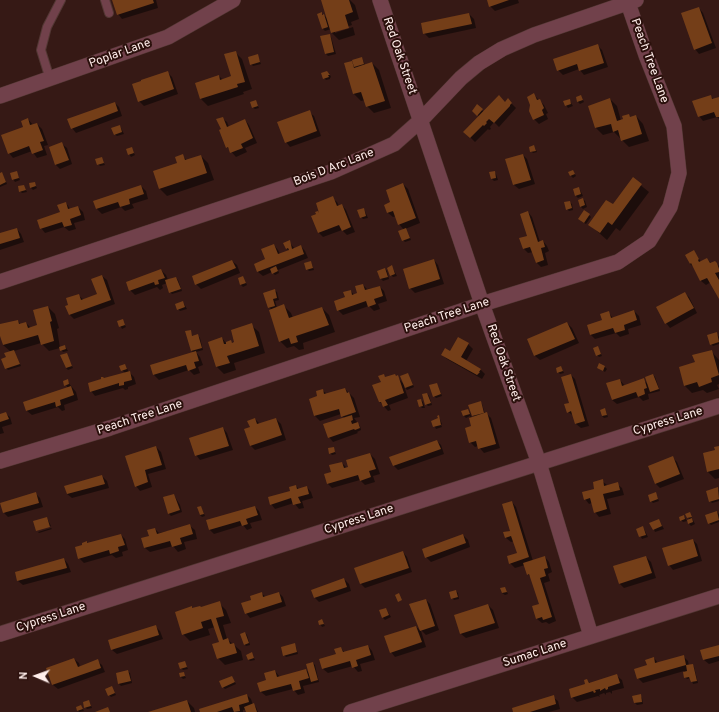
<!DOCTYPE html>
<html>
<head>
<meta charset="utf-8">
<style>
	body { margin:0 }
	#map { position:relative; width:719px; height:712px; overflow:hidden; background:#361915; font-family:Overpass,sans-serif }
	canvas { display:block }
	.north { position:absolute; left:16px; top:656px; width:40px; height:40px; -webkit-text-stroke:3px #2b100c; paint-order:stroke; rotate:272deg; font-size:11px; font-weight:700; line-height:16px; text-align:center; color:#ffeeeb }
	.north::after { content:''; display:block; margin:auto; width:14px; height:18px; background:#ffeeeb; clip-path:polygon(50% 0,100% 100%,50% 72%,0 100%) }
</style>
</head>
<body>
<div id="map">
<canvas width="719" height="712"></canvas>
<div class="north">N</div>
</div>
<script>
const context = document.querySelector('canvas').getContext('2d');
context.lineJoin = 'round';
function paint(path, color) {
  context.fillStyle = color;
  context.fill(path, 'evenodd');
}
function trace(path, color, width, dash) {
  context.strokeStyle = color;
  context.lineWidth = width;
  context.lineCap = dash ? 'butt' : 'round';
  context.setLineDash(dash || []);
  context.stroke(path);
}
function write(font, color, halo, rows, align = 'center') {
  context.font = font + ' Overpass,sans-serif';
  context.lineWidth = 4;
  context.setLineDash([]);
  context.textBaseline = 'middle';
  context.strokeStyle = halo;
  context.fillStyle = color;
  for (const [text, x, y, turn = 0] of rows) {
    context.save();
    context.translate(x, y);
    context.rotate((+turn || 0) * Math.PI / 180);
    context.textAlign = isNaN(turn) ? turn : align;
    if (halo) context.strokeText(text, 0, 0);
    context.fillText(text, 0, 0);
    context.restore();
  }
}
const shadow = new Path2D(`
	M113 0H156L158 8 122 19 118 14Z
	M322 0H350L355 5 359 19 351 22 352 25 335 31V33L353 27 355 35 339 40 332 33 331 29 325 31 323 29 321 13 328 19Z
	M488 0H518L519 3 495 11 490 6Z
	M699 8 703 13 716 48 699 54 695 49Z
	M469 14 474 19 476 28 429 38 424 33Z
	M329 35 331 37 336 54 328 56 326 54Z
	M598 46 602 50 608 67 584 75 579 69 563 75 558 70Z
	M235 52 242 59 252 89 243 92 244 94 208 106 201 99 219 76 223 80 232 77Z
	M257 55 261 64 253 66 251 64Z
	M362 58 365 65 372 63 379 70 391 108 374 113 367 106 365 100 361 101 354 94 345 64 351 62 355 66Z
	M167 72 172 77 178 94 144 106 139 101Z
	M329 73 331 77 330 78V79L326 80 324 78Z
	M534 95 544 105 548 113 546 114 548 119 539 124 534 119Z
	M581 96 584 102 580 104 578 102Z
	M710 96 714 100 719 98V119L717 117 703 121 699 116Z
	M610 99 617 106 621 121 628 115 631 118 636 116 643 124 649 141 629 147 614 132 603 135 596 128 590 106Z
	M508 100 516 108 499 127 494 122 490 127 491 129 489 130 488 129 475 142 465 132 480 117 473 111 477 106 484 112 506 103Z
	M569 100 573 106 568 108 566 105Z
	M255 101 259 108 255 109 252 107Z
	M115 103 119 107 122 116 76 133 72 128Z
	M309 112 314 116 321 136 290 147 286 142Z
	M222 118 227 122 229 127 245 120 249 125 257 143 245 148 247 152 236 157 227 147 222 130Z
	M28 119 33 125 37 124 42 129 48 145 44 146 47 155 37 158 32 151 13 158 9 153 24 128Z
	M120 126 124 134 117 136 114 134Z
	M62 144 67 148 72 164 60 169 55 164Z
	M534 146 537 152 533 153 531 151Z
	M131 148 135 155 131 157 129 154Z
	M523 155 527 159 535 184 519 189 514 185 506 160Z
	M182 156 187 160 201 156 208 163 214 180 167 196 159 188Z
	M101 158 105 165 100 166 98 164Z
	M573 171 576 176 573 178 571 176Z
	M16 172 20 180 15 182 13 179Z
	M494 172 496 174 498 180 494 181 492 179Z
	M2 173 7 184 0 187V174Z
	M633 179 649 192 620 231 616 228 607 240 590 225 613 206Z
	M34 183 37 188 33 190 31 188Z
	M403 184 408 189 420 223 405 229 407 231 411 240 405 242 403 240 404 230 399 224 396 216 393 217 388 213 385 205 392 203Z
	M24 186 27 192 22 193 20 191Z
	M141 186 146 191 148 199 132 204 134 208 125 211 121 207 102 214 97 209 94 202Z
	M579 188 583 196 578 198 576 196 574 190Z
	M332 198 337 202 339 206 342 205 346 210 355 232 347 235 342 230 323 237 319 233 312 216 320 211Z
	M583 199 585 201 587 207 583 209 581 207Z
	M569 202 572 204 573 210 569 211 567 209Z
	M66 203 71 210 78 207 83 212 85 220 74 223 76 229 69 231 64 227 45 233 41 228 61 213Z
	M364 209 368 218 363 219 361 217Z
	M528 212 532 217 540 242 543 241 547 246 549 251 545 253 548 265 541 267 536 262 533 252 528 253 524 249 528 236Z
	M589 215 591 217 586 224 581 221Z
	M17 229 21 234 24 242 0 250V234Z
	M289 242 295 249 301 246 305 251 308 258 278 270 279 273 275 275 272 272 263 276 258 272 274 245 278 250 280 254 289 251 287 249Z
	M694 251 701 262 707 259 712 264 715 262 719 266V297L711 282 706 285 701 281 695 268 690 264 686 255Z
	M434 260 438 265 444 284 415 293 410 288Z
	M232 261 237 265 240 273 201 289 196 284 193 277Z
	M311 262 314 270 309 271 307 269Z
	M392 267 397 276 393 277 391 275Z
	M385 269 387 271 389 279 383 281 381 279Z
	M161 270 166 275 168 280 176 278 178 280 182 291 172 294 170 292 167 283 162 285 163 288 160 290 157 287 135 295 130 290Z
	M102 276 107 280 115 304 74 319 69 314V305L78 295 84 300 98 295Z
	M243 277 247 285 243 287 241 285Z
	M363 285 367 289 380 287 384 291 387 301 378 304 380 309 374 311 369 306 343 315 338 310 346 297 351 291 354 295 359 293Z
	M274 290 277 292 279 300 275 301 277 308 284 306 291 313 293 318 322 308 329 315 335 332 303 343 304 349 299 350 294 346 287 348 280 341 272 310 269 307Z
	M684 293 689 297 697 313 670 328 666 323Z
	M183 302 187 309 180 311 178 309Z
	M48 307 55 314 59 328 57 329 60 348 65 346 68 351 63 352 60 348 49 351 41 343 14 351 21 366 8 370 6 368 7 357 11 352 3 345 0 332V326L18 321 21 325 26 323 31 328 38 326Z
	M634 311 639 316 641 325 628 329 629 334 620 337 616 333 595 339 590 334 603 321 608 312 613 318Z
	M122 320 126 327 122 329 118 321Z
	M567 323 572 328 579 343 540 360 535 356 528 340Z
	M251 325 259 332 265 353 234 363 236 370 224 374 217 367 222 338 226 343 231 342 233 343H236Z
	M190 331 193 337 198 336 200 338 203 350 196 352 200 357 203 365 198 367 200 373 194 375 189 370 159 380 154 375 152 366 194 353 192 351Z
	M716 333 719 337V344L713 346 711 344Z
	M468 344 473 349 466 361 480 369 485 374 482 379 447 359 442 355Z
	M598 348 602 356 599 357 597 355Z
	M711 351 719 360V384L717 385 719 389 707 393 703 390 692 393 685 386 680 368 696 363Z
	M66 354 73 368 68 370 66 368Z
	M125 365 129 372 134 377 136 384 128 387V389L125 390 123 388 95 396 91 391 104 379 125 373 122 370Z
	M561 367 564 373 560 374 558 372Z
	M598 367H605L607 369 605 372Z
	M408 374 414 387 407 390 404 386 408 398 389 405 391 410 388 411 380 402 384 376 386 378 397 377 403 383Z
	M571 375 575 379 589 426 581 428 576 424 574 416 568 412 570 403Z
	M653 375 655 377 660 391 648 394 649 399 643 401 639 397 617 404 612 400 620 380 625 386 643 380 648 384Z
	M67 381 76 392 78 400 64 405 65 410 62 411 58 407 32 415 27 411 25 402 68 388 64 382Z
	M436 384 438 386 442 396 436 398 434 396Z
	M345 389 354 398 360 417 354 418 360 426 361 430 357 432 358 433 333 442 329 437 344 418 341 414 320 421 315 416 310 399 318 397 322 390 327 394Z
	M427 394 429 396 432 405 428 406 426 404Z
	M421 400 423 402 425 408H422L420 406Z
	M480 402 482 404 485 414 486 413 491 418 500 448 484 453 478 446 475 447 470 442 473 426 470 416 466 418 464 416 468 410 472 415ZM470 413 474 417 472 418Z
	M605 409 608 417 604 418 602 416Z
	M5 413 10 417 12 424 2 427 4 433 0 434V415Z
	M439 417 442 424 441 425 442 427 436 429 432 421 439 419Z
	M255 419 260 424 276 419 281 424 286 440 255 450 250 445 251 427Z
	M223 428 227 433 233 450 200 460 196 455Z
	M437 441 441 445 444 454 398 470 394 466 391 457Z
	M156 447 161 452 166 469 148 474 152 487 140 491 136 486Z
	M719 447V478L715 479 708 472 716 451Z
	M333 448 336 454 332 455 330 453Z
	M370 454 375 459 380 474 373 476 375 482 365 485 360 480 332 488 328 484 332 473 342 463 347 468Z
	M673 458 677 462 684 479 660 488 655 483Z
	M102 476 107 481 109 488 72 498 67 494Z
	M602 481 607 485 617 484 622 488 624 495 607 499 611 514 599 517 595 512 592 503 589 504 585 499 596 489Z
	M296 486 299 489 307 487 311 492 313 498 302 501 304 508 299 509 294 503 275 509 271 504 291 492Z
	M717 489 719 490V501L712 503 710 501Z
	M655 493 659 501 653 503 651 501Z
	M36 494 40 498 43 507 8 517 4 513Z
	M174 495 180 505 182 512 171 516 169 514 164 498Z
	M512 502 516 507 533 561 545 557 549 562 552 572 548 574 550 581 544 583 556 621 549 624 546 622 542 623 537 619 540 605 531 578 528 574 525 565 515 568 510 563 518 554 514 541 511 542 506 538 505 533 511 531Z
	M201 507 205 516 202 517 200 515Z
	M255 507 259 511 262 520 250 523 252 528 247 530 243 525 214 534 209 529Z
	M717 512 719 514V522L711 525 709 523Z
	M690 514 695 524 691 526 689 524 690 520 686 515Z
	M684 516 687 521 683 522 681 520Z
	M47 518 51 526 37 530Z
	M659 520 664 529 655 532 651 523Z
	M190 526 195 530 197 539 184 542 186 549 178 552 173 546 150 552 145 548 155 529 159 533Z
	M643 527 648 537 642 539 637 529Z
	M51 528 52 529 39 533 38 532Z
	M121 535 125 539 128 550 122 552 123 556 116 558 112 555 84 563 79 558 84 545 87 542 88 544Z
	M463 535 468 540 470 547 431 562 426 557Z
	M693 540 697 544 702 561 673 570 669 565Z
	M403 552 407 557 412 572 365 588 361 584Z
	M646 557 651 562 656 578 624 588 619 583Z
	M64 559 68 564 71 572 23 585 18 581Z
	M344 579 349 584 351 591 319 602 315 598 312 590Z
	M505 588 508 594 505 595 502 593Z
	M456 591 458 593 459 599 454 600 452 598Z
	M261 593 266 597 279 593 283 597 286 606 250 618 246 613 253 601Z
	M426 600 430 604 439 630 426 635 421 630Z
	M219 603 226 610 231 623 223 625 227 639 241 651 243 660 225 665 218 658 220 643 215 627 208 629 210 635 190 641 183 634 191 607 193 609Z
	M488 605 493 610 499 628 466 638 461 634Z
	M386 609 391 617 385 620 383 618Z
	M322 621 325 626 322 627 319 622Z
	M155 626 160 631 163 639 117 654 112 650Z
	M416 627 421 631 426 647 395 657 391 652Z
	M245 633 247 635 250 645 246 646 244 644Z
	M294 644 296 647 298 654 286 657 284 655Z
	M368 646 372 651 375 660 360 664 362 671 358 672 353 666 328 673 323 669 337 655 341 648 345 653Z
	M719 646V661L709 664 704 660Z
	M252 654 255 660 250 661 248 659Z
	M683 656 688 661 689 666 692 665 694 667 698 683 693 684 691 678 687 679 685 677 684 671 643 683 638 678 654 658 658 663Z
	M74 659 79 663 80 667 97 661 102 665 105 672 58 689 53 685 47 669Z
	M184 662 188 669 183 670 181 668Z
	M313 663 315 665 319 682 303 686 305 693 298 695 293 689 266 696 261 692 275 671 280 677 306 670 309 673Z
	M127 671 130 673 132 683 121 686 119 684 117 674Z
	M183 673 186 678 183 679 181 677Z
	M617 676 622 680 624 688 612 691V694L610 692 606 693V695L604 693 599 695 600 697 598 696 577 702 572 697 586 685 587 680 591 684Z
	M232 677 236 684 225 689 223 687Z
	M112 688 116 695 111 697 109 695Z
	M247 695 251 699 253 705 256 707 258 712H247L246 709 243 710V712H201Z
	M640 695 642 698 643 704 637 705 635 703Z
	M553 697 558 701 560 709 549 712H514Z
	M89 701 92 708 87 709 85 707Z
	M187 701 194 708 195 712H150Z
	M81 706 84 711 79 712 77 707Z`);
const building = new Path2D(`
	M112 0H153L154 3 117 15Z
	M321 0H349L353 12 345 15 349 28 331 33Z
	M487 0H509L489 7Z
	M699 7 712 43 694 50 681 13Z
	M322 12V15L324 14 328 27 322 29 317 14Z
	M469 13 472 24 423 34 421 23Z
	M330 34 334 52 325 54 320 36Z
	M598 44 604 63 579 71 577 64 557 71 553 59Z
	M236 51 245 82 237 84 238 87 200 99 195 83 219 75 220 80 231 76 224 54Z
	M258 54 260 62 250 65 248 57Z
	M362 57 364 64 354 67 352 60Z
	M352 61 354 68 372 62 385 101 366 107 361 92 353 94 344 63Z
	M168 71 174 89 138 102 132 84 141 81V80Z
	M327 71 330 75H328L329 77 323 79 321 73Z
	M534 93 537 100 540 99 544 108 542 110 544 115 533 120 529 111 530 105 527 97Z
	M499 95 505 102 508 98 512 103 510 105V106L494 123 489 119 486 122 487 123 484 126 483 125 470 138 463 132Z
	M581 95 583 100 577 102 576 97Z
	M711 95 712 99 719 97V117H716L714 112 698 117 692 101Z
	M610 98 617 121 623 119 622 116 629 114 630 117 636 115 642 134 621 141 618 130 613 132 611 124 595 128 588 106Z
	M570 99 571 104 565 106 563 101Z
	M256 100 258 106 252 108 250 102Z
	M115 102 118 111 71 129 67 119Z
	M477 104 483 109 477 116 472 111Z
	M310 110 317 131 285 143 277 122Z
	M223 117 227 127 245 119 253 138 241 144 243 148 230 153 228 147 226 148 219 130 221 129 216 119Z
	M28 118 30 125 37 123 44 141 40 142 43 150 32 154 29 146 8 154 1 135 23 127 21 121Z
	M120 125 122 132 114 135 111 128Z
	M62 142 69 160 55 165 49 147Z
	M534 145 536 151 530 152 529 147Z
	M132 147 134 153 128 155 126 149Z
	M183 154 185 160 201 155 207 173 159 189 153 171 177 163 175 157Z
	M523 154 531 180 513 185 505 159Z
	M102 157 104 163 97 165 95 159Z
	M573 170 575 174 570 176 568 172Z
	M17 171 19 178 12 180 10 173Z
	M495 171 496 178 491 179 489 172Z
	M2 172 6 182 0 185V173Z
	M633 177 642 184 612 225 608 222 600 233 588 225 606 200 613 204Z
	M35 182 36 186 30 188 29 183Z
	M403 183 416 218 398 225 393 211 387 213 384 205 390 202 386 190Z
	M24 185 26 190 19 192 18 186Z
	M141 185 144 194 129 199 130 204 120 207 118 202 96 209 93 201Z
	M579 187 581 194 575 196 573 189Z
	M333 196 337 206 342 204 351 227 342 231 339 225 318 233 311 216 316 214 315 212 318 211 319 213 316 203Z
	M583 198 585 205 580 207 578 200Z
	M570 201 572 208 566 210 564 202Z
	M66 202 68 209 78 206 81 215 70 219 72 225 64 227 62 222 40 229 37 220 60 212 57 205Z
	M364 208 366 216 360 218 357 210Z
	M584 210 590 214 584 223 578 219Z
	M528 211 538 242 543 240 545 247 541 248 544 260 536 263 530 247 523 249 519 238 527 236 520 214Z
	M17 228 20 238 0 244V233Z
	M406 228 410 238 402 241 398 231Z
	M290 240 292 249 301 245 304 254 257 272 254 264 265 259 261 249 274 244 278 254 289 250 288 248 286 249 283 243Z
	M694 250 699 259 698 260 699 262 707 258 710 263 715 261 717 263 719 269V272L715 273 719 280V299L707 278 700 281 691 263 690 264 685 255Z
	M434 259 440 279 409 289 403 269Z
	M232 260 236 268 195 285 192 276Z
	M311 261 313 268 306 270 304 263Z
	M392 265 395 274 390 276 387 268Z
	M276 266 278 271 272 274 270 269Z
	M385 268 388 277 380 279 377 271Z
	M161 269 165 278 158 280 159 284 155 285 154 282 129 291 126 282Z
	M102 275 111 300 69 315 65 306 68 305 66 298 79 294 81 300 97 294 91 279Z
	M243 276 246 283 240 285 238 278Z
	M176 277 181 289 169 293 165 280Z
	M363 284 365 290 380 286 383 296 374 299 376 304 368 307 366 301 337 311 334 301 345 297 343 292 351 290 352 295 357 293 355 286Z
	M275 289 277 298 273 299 275 306 268 308 263 293Z
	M685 292 694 308 665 324 656 307Z
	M183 301 185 307 177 310 175 304Z
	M284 304 289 318 322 307 329 325 296 336 298 342 291 344 289 338 279 342 269 310Z
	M48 306 52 321 50 322 54 341 41 345 38 335 3 345 0 336V324L18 320 19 324 26 322 28 328 37 325 33 310Z
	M634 310 637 320 624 325 625 330 615 333 613 328 590 335 587 325 602 320 600 314 609 311 611 318Z
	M123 319 125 325 119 327 117 321Z
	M567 322 575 339 534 356 527 339Z
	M252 323 259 346 227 356 230 363 216 367 208 342 222 337 224 344H226V342L231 340 232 343 234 342 231 330Z
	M191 330 192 336 198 334 202 348 191 351 185 331Z
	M717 332 719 342 710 345 707 335Z
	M458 337 469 343 461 357 481 369 479 372H480L477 375 441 355 445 348 450 351Z
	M65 345 66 349 60 351 59 347Z
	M598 346 601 354 596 356 593 348Z
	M14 350 20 364 5 369 1 359 6 357 4 353Z
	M712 350 719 375 711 378 712 382 699 387 697 382 684 386 679 367 695 362 692 355Z
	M196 351 199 361 194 362 196 368 188 371 186 365 153 375 150 365Z
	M67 353 72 366 66 368 60 355Z
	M599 363 605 366 603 371 597 368Z
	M125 364 127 369 121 371 119 366Z
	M561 366 563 371 557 373 556 368Z
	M130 371 132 380 124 382V385L119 386V383L90 392 88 383 101 379V377H103L104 378Z
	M408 373 413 385 405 388 400 376Z
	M384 374 385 377 395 374 396 376 398 375 404 393 385 400 388 405 383 407 381 402H379L372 385 381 382 378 376Z
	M571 374 585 421 575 424 571 411 567 413 564 404 569 403 561 377Z
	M653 374 659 389 650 392 645 377Z
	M644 378 647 388 644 389 645 394 638 397 636 392 612 400 606 383 620 379 622 386Z
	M68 379 69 384 64 386 63 381Z
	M437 383 441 394 433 397 429 385Z
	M71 386 74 395 60 400 61 405 56 407 55 402 26 411 23 402Z
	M345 388 347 393 349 392 356 412 341 417 339 409 314 416 309 399 317 396 316 391 323 389 324 394Z
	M427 393 431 403 425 405 422 394Z
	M421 399 423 406 419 407 417 400Z
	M481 401 484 413 472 416 468 405Z
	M605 408 607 415 602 416 600 410Z
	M468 409 470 414 463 416 461 411Z
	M6 412 9 419 0 422V414Z
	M487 412 496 444 478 449 476 441 469 443 465 428 471 426 469 418Z
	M352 415 353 420 351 421 352 424 358 422 360 428 355 430 354 429 328 438 323 424Z
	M439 415 441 425 433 427 431 421 438 418 437 416Z
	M255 418 257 424 276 418 282 435 250 446 244 429 250 427 247 421Z
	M223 427 229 446 195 456 189 438Z
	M437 440 441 449 393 466 389 457Z
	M156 446 162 465 145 470 148 482 135 487 125 456Z
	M719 446V469L707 472 703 453 715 450 714 447Z
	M334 447 335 452 329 454 328 448Z
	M370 453 376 469 369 471 371 477 360 481 358 475 327 484 324 474 331 472 329 465 342 462 344 468 348 467 346 460Z
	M673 456 680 474 655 484 648 466Z
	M102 475 105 484 67 494 64 486Z
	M603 479 604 486 618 482 620 490 603 494 607 509 594 513 590 498 584 500 582 492 594 489 593 482Z
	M296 485 297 489 307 486 309 494 298 497 301 503 293 505 291 498 270 505 268 497 290 491 289 487Z
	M718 487 719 499 709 502 706 491Z
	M36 492 39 503 3 513 0 503Z
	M656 492 658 499 650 502 648 495Z
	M174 494 180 510 168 514 163 497Z
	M512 501 529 557 509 564 507 556 517 553 511 536 505 538 503 532 510 531 502 504Z
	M201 506 204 514 200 515 197 507Z
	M255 506 258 515 246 519 248 524 242 526 240 521 209 530 206 520Z
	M717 511 719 520 708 524 705 515Z
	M690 512 692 517 687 518 685 514Z
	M684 515 685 519 680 521 679 517Z
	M47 517 50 527 36 531 33 521Z
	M692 518 693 522 688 524 687 520Z
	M659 519 662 526 653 530 649 523Z
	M190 524 193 534 180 538 182 544 172 547 170 541 144 548 141 538 149 536 147 530 155 528 157 534Z
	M643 526 646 535 639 537 636 529Z
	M121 534 125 545 118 547 119 551 110 554 109 550 78 559 75 547 82 545V543L87 541V543Z
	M463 534 466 543 425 558 422 549Z
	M693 539 698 556 668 566 662 548Z
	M403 551 409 568 360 584 354 568Z
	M545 556 548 568 544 569 546 576 540 578 552 617 543 620 542 617 536 619 532 606 539 604 529 574 527 575 523 563Z
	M646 556 652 573 619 584 613 566Z
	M64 558 67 568 17 581 15 572Z
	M344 578 347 587 314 598 311 590Z
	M505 587 507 592 502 593 500 588Z
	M456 590 458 597 451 599 449 592Z
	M262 592 263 597 279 592 282 602 245 614 241 603 251 600 250 596Z
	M399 593 402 600 398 602 395 595Z
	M426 599 435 626 420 631 409 604Z
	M220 601 224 616 216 618 223 640 228 638 230 644 234 643 237 653 217 659 212 644 219 642 211 619 201 622 203 628 182 635 175 612 192 606V608L200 606 201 607Z
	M488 604 495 623 460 634 454 615Z
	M386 608 389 615 382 618 379 610Z
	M322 619 324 624 319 625 318 621Z
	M156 625 159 635 111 650 108 640Z
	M416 626 422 642 390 653 384 636Z
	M245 632 249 643 244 645 240 634Z
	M295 643 297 652 283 656 281 647Z
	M368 645 371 655 356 660 358 666 352 668 350 661 322 669 319 659 336 654 334 649 341 647 343 652Z
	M719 645V656L703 660 700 650Z
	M252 652 254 658 248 660 246 655Z
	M684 655 686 665 637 679 634 669 647 665 645 660 654 657 655 663Z
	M74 658 78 667 98 659 101 668 52 685 46 668Z
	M185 661 187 667 180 669 178 663Z
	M313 662 318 680 311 682 306 664Z
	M693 664 697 681 691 682 689 677 684 678 683 672 687 671 686 665Z
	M306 669 309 678 299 681 301 689 293 691 291 684 260 692 257 683 266 680 264 673 275 670 277 677Z
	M128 670 131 681 118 684 116 673Z
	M184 672 185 676 180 677 179 673Z
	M617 674 620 683 608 687V689L606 690 605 688 600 691V689L595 690 596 692 594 693 593 691 571 698 569 689 585 684 584 680 587 679 589 683Z
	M232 676 235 682 222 688 219 681Z
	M112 686 115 693 108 696 105 689Z
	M247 694 249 702 239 705 240 711 234 712 232 707 217 712H200L199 709Z
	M641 694 642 702 634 703 632 696Z
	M554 695 556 704 530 712H513L512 708Z
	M89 700 91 706 84 708 83 702Z
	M187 700 191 712H148Z
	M254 703 257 712H246L244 707Z
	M81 705 83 709 77 711 76 707Z
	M108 707 110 712H95Z`);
const lane = new Path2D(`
	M105 0 109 13
	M50 79 41 50 47 27 61 0`);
const street = new Path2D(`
	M380 0 482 304 539 463 591 636
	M0 96 168 37 233 0
	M0 282 331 172 394 144 421 120 461 78 479 63 502 49 534 35 636 0
	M0 461 110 428 482 304 618 262 649 241 670 207 679 173 674 126 646 55 628 3
	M0 634 719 406
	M351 712 719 596`);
const streetNames = [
	["Poplar Lane",120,54,-20],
	["Red Oak Street",399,56,71],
	["Peach Tree Lane",649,61,70],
	["Bois D Arc Lane",334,168,-21],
	["Peach Tree Lane",447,316,-18],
	["Red Oak Street",503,363,71],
	["Peach Tree Lane",140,418,-18],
	["Cypress Lane",668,422,-17],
	["Cypress Lane",359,520,-18],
	["Cypress Lane",51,618,-18],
	["Sumac Lane",535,654,-18]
];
paint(shadow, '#0007');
paint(building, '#743e18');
trace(lane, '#523733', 10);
trace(street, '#523733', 16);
trace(lane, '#71414b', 8);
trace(street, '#71414b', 15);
write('12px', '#ffeeeb', '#2b100c', streetNames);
</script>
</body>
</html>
